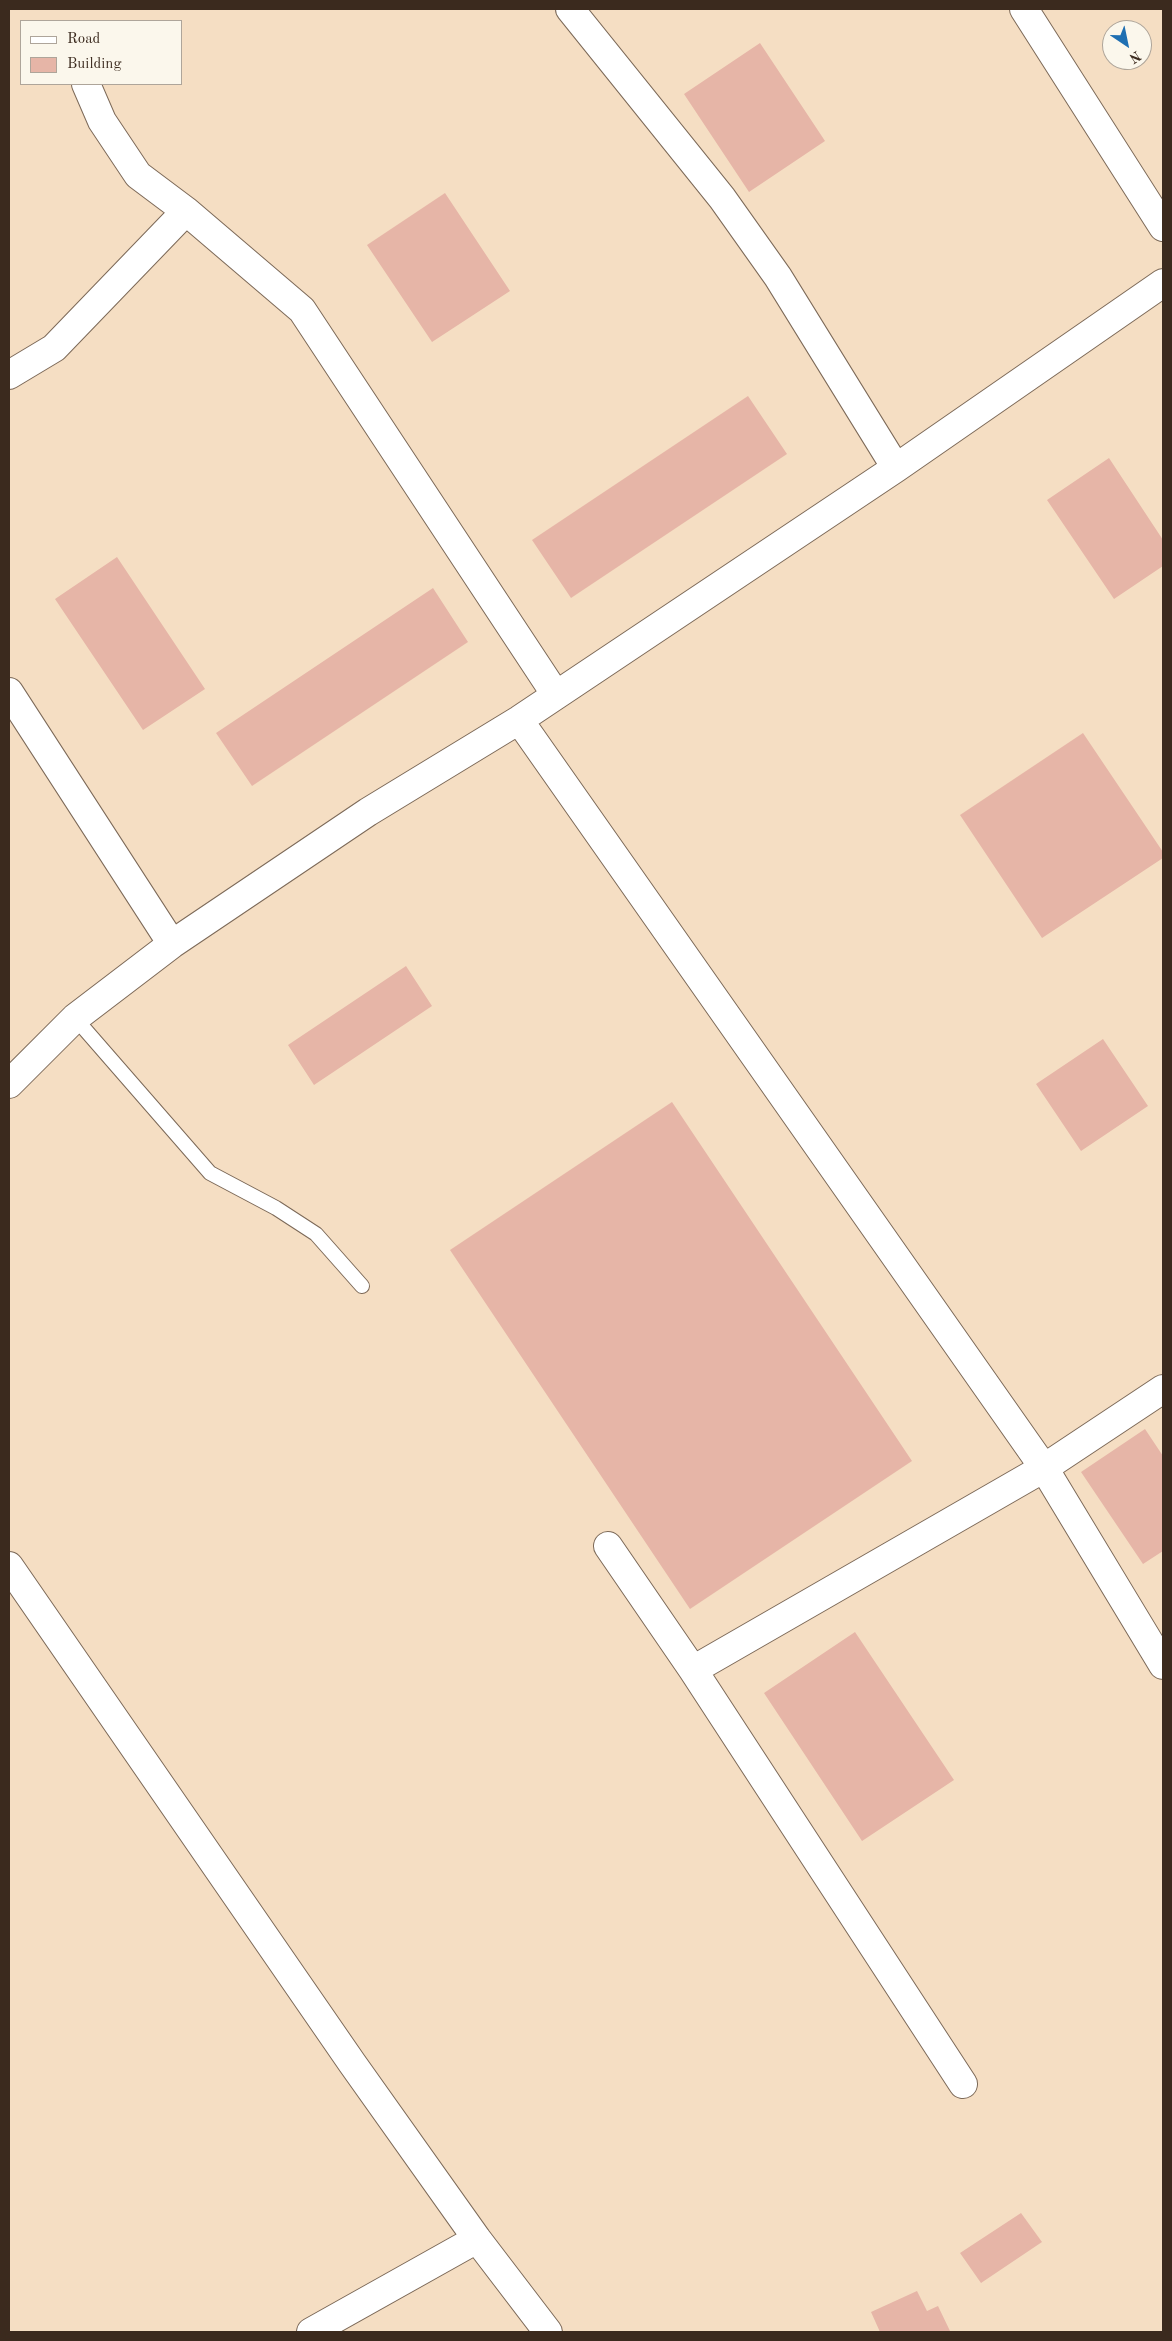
<!DOCTYPE html>
<html>
<head>
<meta charset="utf-8">
<style>
	body { margin:0 }
	#map { position:relative; width:1172px; height:2341px; overflow:hidden; background:#f5dec3; font-family:"Old Standard TT",serif }
	canvas { display:block }
	.frame { position:absolute; inset:0; border:10px solid #3b2a1e; pointer-events:none }
	.legend { position:absolute; left:20px; top:20px; width:162px; height:65px; box-sizing:border-box; background:#fbf7ec; border:1px solid #aea59a; margin:0; padding:6px 9px; list-style:none; font-size:15px; color:#3b2a1e }
	.legend li { display:flex; align-items:center; gap:10px; height:25px }
	.legend b { width:25px; border:1px solid #aea59a }
	.north { position:absolute; left:1102px; top:20px; width:50px; height:50px; box-sizing:border-box; background:#fbf7ec; border:1px solid #aea59a; border-radius:50%; rotate:146deg; font-size:14px; font-weight:700; line-height:20px; text-align:center; color:#3b2a1e }
	.north::after { content:''; display:block; margin:auto; width:18px; height:22px; background:#1f6fb2; clip-path:polygon(50% 0,100% 100%,50% 72%,0 100%) }
</style>
</head>
<body>
<div id="map">
<canvas width="1172" height="2341"></canvas>
<div class="frame"></div>
<ul class="legend">
<li><b style="height:6px;background:#fff"></b>Road</li>
<li><b style="height:14px;background:#e6b5a7"></b>Building</li>
</ul>
<div class="north">N</div>
</div>
<script>
const context = document.querySelector('canvas').getContext('2d');
context.lineJoin = 'round';
function paint(path, color) {
  context.fillStyle = color;
  context.fill(path, 'evenodd');
}
function trace(path, color, width, dash) {
  context.strokeStyle = color;
  context.lineWidth = width;
  context.lineCap = dash ? 'butt' : 'round';
  context.setLineDash(dash || []);
  context.stroke(path);
}
const building = new Path2D(`
	M760 43 825 141 749 192 684 94Z
	M445 193 510 291 432 342 367 245Z
	M748 396 787 454 571 598 532 540Z
	M1109 458 1163 540V566L1114 599 1047 500Z
	M117 557 205 689 143 730 55 599Z
	M433 588 468 642 252 786 216 733Z
	M1083 733 1163 852V858L1042 938 960 815Z
	M406 966 432 1006 314 1085 288 1045Z
	M1103 1039 1148 1106 1081 1151 1036 1084Z
	M672 1102 912 1461 690 1609 450 1250Z
	M1145 1429 1163 1456V1551L1143 1564 1081 1472Z
	M855 1632 954 1780 862 1841 764 1693Z
	M1021 2213 1042 2242 981 2283 960 2253Z
	M917 2291 927 2311 938 2306 950 2331 880 2332 871 2312Z`);
const service = new Path2D(`
	M75 1018 210 1173 276 1208 316 1234 362 1286`);
const minor = new Path2D(`
	M570 9 722 198 778 277 896 468
	M1024 9 1163 227
	M86 84 102 121 138 175 186 211 302 310 556 695
	M9 375 54 348 186 211
	M9 692 172 944
	M519 720 1044 1468 1163 1665
	M9 1084 75 1018 172 944 368 812 519 720 896 468 1163 283
	M608 1546 693 1670 963 2084
	M9 1566 352 2063 477 2239 548 2332
	M693 1670 1044 1468 1163 1389
	M311 2332 477 2239`);
paint(building, '#e6b5a7');
trace(service, '#7c6958', 16);
trace(minor, '#7c6958', 30);
trace(service, '#fff', 14);
trace(minor, '#fff', 28);
</script>
</body>
</html>
